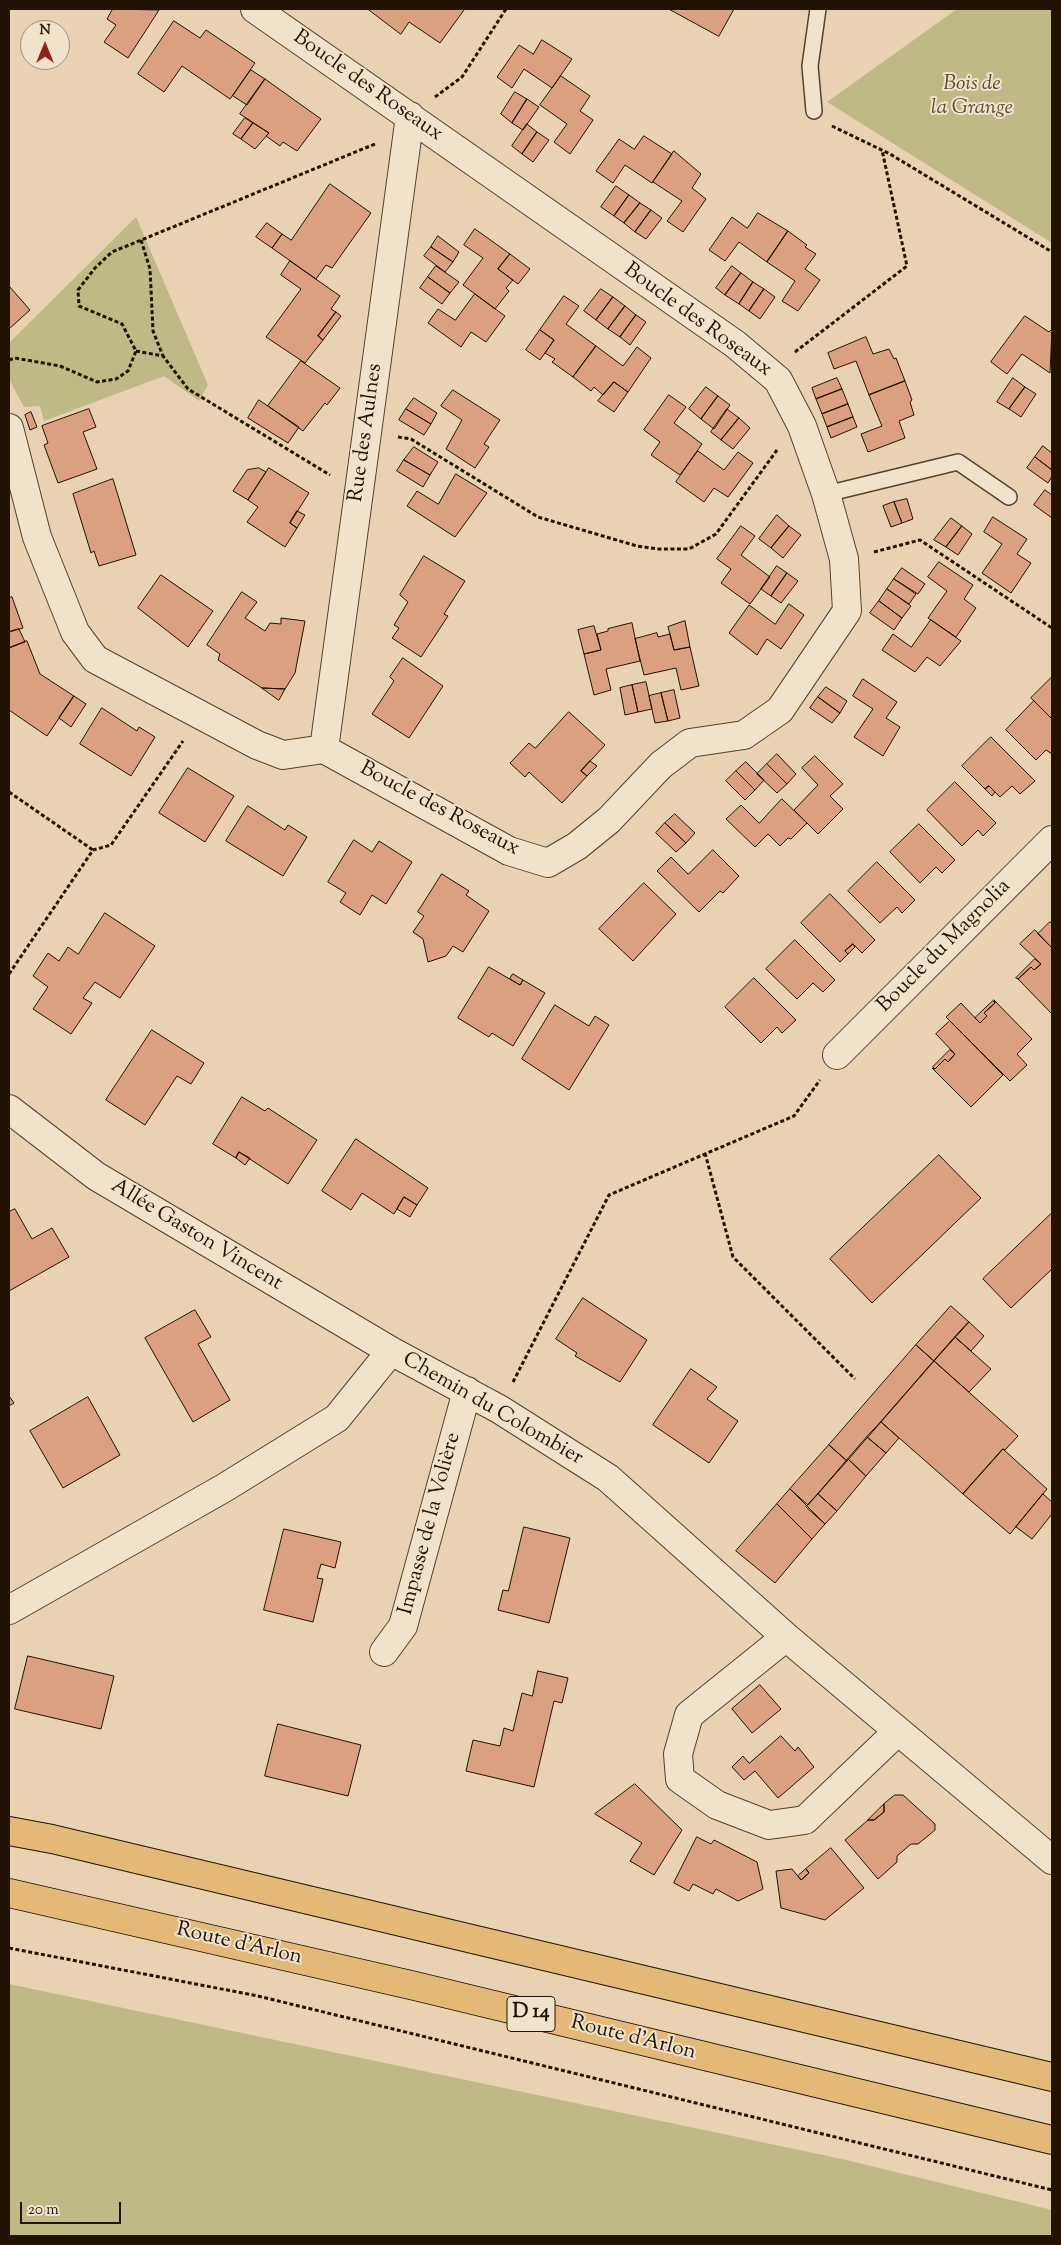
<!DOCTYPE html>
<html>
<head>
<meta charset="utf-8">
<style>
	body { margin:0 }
	#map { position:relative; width:1061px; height:2245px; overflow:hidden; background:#e9d2b1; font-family:"Sorts Mill Goudy",serif }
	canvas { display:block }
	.frame { position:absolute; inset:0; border:10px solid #211304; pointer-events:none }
	.north { position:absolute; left:20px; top:20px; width:50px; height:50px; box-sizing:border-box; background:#f1e2cc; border:1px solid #9e8f7c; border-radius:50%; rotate:0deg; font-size:14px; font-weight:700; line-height:20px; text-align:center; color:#211304 }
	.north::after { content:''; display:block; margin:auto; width:18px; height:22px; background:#8f2418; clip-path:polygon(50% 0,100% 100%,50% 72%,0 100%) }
	.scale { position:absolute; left:20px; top:2202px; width:101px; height:22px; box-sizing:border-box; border:2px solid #211304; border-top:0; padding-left:6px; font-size:15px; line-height:18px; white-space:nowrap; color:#211304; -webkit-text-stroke:4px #f1e2cc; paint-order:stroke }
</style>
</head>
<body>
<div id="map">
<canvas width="1061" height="2245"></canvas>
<div class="frame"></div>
<div class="north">N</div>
<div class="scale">20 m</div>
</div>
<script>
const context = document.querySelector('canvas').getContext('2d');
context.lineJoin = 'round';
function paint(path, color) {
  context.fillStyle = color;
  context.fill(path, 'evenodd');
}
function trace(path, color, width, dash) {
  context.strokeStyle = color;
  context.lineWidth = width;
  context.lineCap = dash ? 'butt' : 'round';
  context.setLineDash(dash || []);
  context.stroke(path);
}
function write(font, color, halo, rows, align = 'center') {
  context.font = font + ' "Sorts Mill Goudy",serif';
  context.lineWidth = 4;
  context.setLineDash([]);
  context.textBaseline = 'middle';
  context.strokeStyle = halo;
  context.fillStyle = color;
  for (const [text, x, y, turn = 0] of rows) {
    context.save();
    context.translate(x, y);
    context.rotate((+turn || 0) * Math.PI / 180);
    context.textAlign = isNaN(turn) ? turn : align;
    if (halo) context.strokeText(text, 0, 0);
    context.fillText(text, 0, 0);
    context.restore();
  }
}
const green = new Path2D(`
	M957 9H1052V243L827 102Z
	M136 217 208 385 199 401 164 376 44 421 40 406 24 407 9 379V343Z
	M9 1984 842 2159 1052 2210V2236H9Z`);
const building = new Path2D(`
	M110 9 159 10 128 58 104 42 116 25 107 19 112 10Z
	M368 9H462L464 10 440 43 409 22 401 34Z
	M669 9H734L719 36Z
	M174 21 200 38 206 30 255 63 230 99 182 66 164 92 138 74Z
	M542 40 572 59 552 88 524 69 512 88 497 77 519 45 533 54Z
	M251 70 265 79 247 105 233 96Z
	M561 76 590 96 580 111 593 120 570 154 554 142 567 124 540 105Z
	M265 79 321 119 297 151 283 142 280 146 266 136 269 133 240 114Z
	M515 92 527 99 512 123 501 114Z
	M527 99 539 107 523 130 512 123Z
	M245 118 253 123 241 139 233 134Z
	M253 123 269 133 255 149 241 139Z
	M527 124 537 132 522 154 512 146Z
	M537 132 549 140 533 162 522 154Z
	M644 136 672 154 652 183 625 165 613 183 596 171 619 139 634 149Z
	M674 151 701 174 692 188 706 199 683 232 667 221 682 201 653 182Z
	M330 184 371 213 332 268 326 265 316 279 272 248 282 234 291 240Z
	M616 186 629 195 614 216 601 207Z
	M629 195 640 203 624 223 614 216Z
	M640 203 651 210 635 232 624 223Z
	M651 210 662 218 646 239 635 232Z
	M758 213 788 231 767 262 739 242 725 261 709 250 732 217 747 228Z
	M267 223 282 234 272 248 256 237Z
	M475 229 510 254 498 269 513 280 506 288 509 291 495 309 463 285 483 258 464 245Z
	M788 231 807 245 805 247 816 254 805 269 820 280 798 311 782 301 795 281 767 262Z
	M438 236 459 252 453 262 431 247Z
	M431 247 453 262 445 272 424 256Z
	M510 254 530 269 518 284 498 269Z
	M290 261 340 296 331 309 336 312 318 336 323 340 305 363 266 337 301 289 281 275Z
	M436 266 459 282 450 293 428 277Z
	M732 266 741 273 725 295 716 288Z
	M741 273 753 282 739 304 725 295Z
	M428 277 450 293 442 304 420 288Z
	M753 282 764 289 749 311 739 304Z
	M9 286 30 310 9 329Z
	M601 289 613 297 596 320 584 311Z
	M764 289 775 297 760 319 749 311Z
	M475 294 505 316 486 342 471 332 461 347 428 323 438 309 455 320Z
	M564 296 579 306 566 324 596 346 573 377 552 362 555 359 545 353 554 340 540 330Z
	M613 297 625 306 608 329 596 320Z
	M625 306 636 315 620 337 608 329Z
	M336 312 341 316 323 340 318 336Z
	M636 315 646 322 630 345 620 337Z
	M1025 316 1049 332 1052 329 1050 373 1022 354 1007 374 991 362Z
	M540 330 554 340 540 360 526 350Z
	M866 337 873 354 889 349 894 359 896 358 905 381 869 395 856 361 834 369 828 353Z
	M596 346 623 366 637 347 651 358 628 392 614 382 603 395 594 387 591 391 573 377Z
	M301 361 340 388 327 405 325 403 303 431 268 406Z
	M837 378 842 389 816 399 812 388Z
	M1013 378 1025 387 1009 409 997 402Z
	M905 381 912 400 910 402 914 415 899 421 905 438 868 452 861 434 882 426 869 395Z
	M614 382 628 392 614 412 598 401Z
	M706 387 718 396 701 419 689 409Z
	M1025 387 1036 394 1021 417 1009 409Z
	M842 389 848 404 822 414 816 399Z
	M453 390 500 420 484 444 489 447 475 468 446 449 462 420 441 406Z
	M669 395 686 407 674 423 702 444 680 475 651 455 660 442 644 430Z
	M718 396 730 405 714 429 701 419Z
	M414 398 437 413 431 424 406 409Z
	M259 400 299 427 288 443 248 418Z
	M848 404 853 417 827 427 822 414Z
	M89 409 96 427 83 432 97 469 58 483 44 445 48 443 42 426Z
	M406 409 431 424 424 435 399 420Z
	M727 409 739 418 721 440 711 432Z
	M31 412 37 427 30 430 25 415Z
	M853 417 857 427 831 438 827 427Z
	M739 418 750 428 733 449 721 440Z
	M1043 446 1052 453V470L1035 457Z
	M414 447 438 462 430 475 404 460Z
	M698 451 724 470 738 452 753 463 728 497 714 488 704 502 676 482Z
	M1035 457 1052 470V476L1048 483 1027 468Z
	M404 460 430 475 423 487 397 471Z
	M259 468 266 472 248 500 233 491 247 470Z
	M269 468 309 493 290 523 297 528 285 547 247 522 258 507 248 500Z
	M456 474 487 493 455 537 407 506 417 491 438 504Z
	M113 479 136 555 99 566 94 551 91 553 73 494Z
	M1045 490 1052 495V518L1034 505Z
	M907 499 913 519 902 523 894 502Z
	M894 502 902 523 891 527 883 506Z
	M297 511 305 515 297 528 290 523Z
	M777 515 789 526 771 548 759 539Z
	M993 517 1027 539 1017 554 1031 563 1011 593 982 573 1002 544 984 532Z
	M951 518 962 526 946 547 934 540Z
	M741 526 755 536 741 555 770 577 750 604 721 583 731 569 717 559Z
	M789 526 801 535 783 558 771 548Z
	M962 526 972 534 958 555 946 547Z
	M424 556 465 581 444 614 448 616 421 657 392 638 399 628 394 625 408 602 400 595Z
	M939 562 973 585 964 599 976 608 956 637 928 618 947 591 928 577Z
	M777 566 787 573 771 596 761 589Z
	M902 568 925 584 918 594 894 579Z
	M787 573 798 581 781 603 771 596Z
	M161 575 213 611 188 647 138 608Z
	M894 579 916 594 909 604 887 589Z
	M887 589 911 606 902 618 879 601Z
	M242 592 257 602 245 618 265 631 270 623 281 624V618L305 621 295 673 285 689 262 688 218 660 220 654 207 645Z
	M12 597 23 628 9 632V598Z
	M879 601 902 618 894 630 870 613Z
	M789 604 804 615 781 649 767 639 757 655 729 633 749 605 775 624Z
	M931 620 961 641 940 666 927 657 915 672 882 650 893 634 911 647Z
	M685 621 690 647 674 650 668 627Z
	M632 623 640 661 606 669 611 690 594 695 584 654 601 650 597 634 608 631V629Z
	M594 626 601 650 584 654 578 630Z
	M19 629 25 642 9 648V632Z
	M657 633 658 637 670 634 674 650 690 647 699 686 681 690 676 668 644 675 635 639Z
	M27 641 40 674 74 696 47 736 9 710V648Z
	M403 658 443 686 409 738 372 714 394 681 390 677Z
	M1052 677V719L1031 698Z
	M863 679 897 702 886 718 900 727 883 756 854 737 873 709 853 696Z
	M646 682 652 709 638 712 632 685Z
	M632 685 638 712 625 715 620 688Z
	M826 687 847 701 840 713 818 697Z
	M262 688 285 689 279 700Z
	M674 690 680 718 668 721 661 693Z
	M661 693 668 721 655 723 649 696Z
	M74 696 86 704 71 727 59 718Z
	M818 697 840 713 832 723 810 708Z
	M1034 701 1052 719V754L1046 750 1036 760 1006 730Z
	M102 708 137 731 139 727 155 737 131 776 80 744Z
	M569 712 605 745 581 771 587 776 562 803 529 772 525 777 510 763 529 743 535 748Z
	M991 737 1035 781 1020 794 1012 786 1000 797 989 786 985 789 962 766Z
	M777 754 796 774 787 784 767 764Z
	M815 756 843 784 830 796 843 809 818 834 794 810 818 785 802 768Z
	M590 761 597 766 587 776 581 771Z
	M746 762 764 780 755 790 736 771Z
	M767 764 787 784 777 793 757 774Z
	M188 768 234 796 205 842 159 813Z
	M736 771 755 790 745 800 726 781Z
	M955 782 996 823 983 836 978 830 962 846 927 810Z
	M989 786 995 792 992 796 985 789Z
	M782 799 807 823 791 839 788 838 780 846 768 834 755 847 726 819 741 805 759 823Z
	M248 806 285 830 288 825 307 837 283 876 226 841Z
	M675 814 695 833 686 843 665 823Z
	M665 823 686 843 676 852 656 833Z
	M919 824 955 860 942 873 936 867 920 883 890 852Z
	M354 840 372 852 379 841 412 862 386 904 372 895 360 915 340 902 346 893 328 882Z
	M713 850 739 876 723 893 720 891 699 912 657 871 671 857 688 874Z
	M877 862 915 900 902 913 897 907 880 923 848 891Z
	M442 874 469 891 466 895 489 911 463 952 453 946 446 956 428 962 423 939 413 932 424 916 418 912Z
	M644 883 676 914 633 961 599 929Z
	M830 894 875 940 862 953 853 944 845 951 848 954 840 962 801 923Z
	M105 913 155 946 120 998 95 982 83 998 92 1003 71 1034 33 1009 48 987 33 976 48 953 59 961 68 947 78 954Z
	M1050 922 1052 924V948L1038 934Z
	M1035 930 1052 948V1014L1018 979 1031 967 1034 970 1041 964 1020 944Z
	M795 940 835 980 823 992 813 983 797 999 766 969Z
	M853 944 855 947 848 954 845 951Z
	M1035 959 1041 964 1034 970 1031 967 1018 979 1016 978Z
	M489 967 520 985 523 980 545 993 513 1046 492 1033 489 1037 458 1018Z
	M513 974 523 980 520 985 510 979Z
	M754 978 796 1020 782 1033 777 1027 761 1043 725 1007Z
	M994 1000 1032 1039 1017 1054 1027 1065 1010 1081 946 1017 961 1003 980 1023 987 1016 984 1013 995 1003Z
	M993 1001 995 1003 984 1013 987 1016 980 1023 975 1018Z
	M555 1005 589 1026 595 1016 609 1025 569 1090 522 1059Z
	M950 1021 1003 1075 971 1107 932 1068 935 1069 945 1059 948 1062 955 1054 936 1034Z
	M152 1030 204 1063 191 1084 177 1076 145 1125 106 1100Z
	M950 1050 955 1054 948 1062 945 1059 935 1069 933 1067Z
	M242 1097 265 1111 268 1108 317 1140 288 1184 239 1152 236 1158 213 1144Z
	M356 1139 428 1188 417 1205 404 1197 394 1214 362 1193 351 1210 322 1191Z
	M239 1152 250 1158 245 1165 236 1158Z
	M939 1155 981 1198 872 1303 830 1259Z
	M404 1197 417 1205 410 1217 397 1209Z
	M15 1209 32 1239 52 1228 69 1257 9 1291V1212Z
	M1052 1213V1269L1011 1308 983 1279Z
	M583 1298 647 1340 620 1382 575 1356 577 1353 556 1339Z
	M951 1306 969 1322 934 1361 916 1345Z
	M195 1310 211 1337 198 1344 230 1400 193 1422 145 1338Z
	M969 1322 984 1336 971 1351 955 1337Z
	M955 1337 991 1369 969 1392 934 1361Z
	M916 1345 934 1361 847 1461 829 1445Z
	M934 1361 1018 1436 1005 1450 1003 1449 963 1494 881 1422Z
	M691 1369 717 1387 707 1399 738 1421 709 1463 653 1425Z
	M9 1396 14 1403 9 1406Z
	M88 1397 120 1455 63 1488 30 1431Z
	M881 1422 899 1438 886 1453 867 1437Z
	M867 1437 886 1453 866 1476 848 1459Z
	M829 1445 847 1461 808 1505 790 1489Z
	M1003 1449 1047 1489 1010 1534 963 1494Z
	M848 1459 866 1476 837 1511 818 1494Z
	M790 1489 825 1524 812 1539 777 1504Z
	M818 1494 837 1511 825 1524 806 1507Z
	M1043 1494 1052 1502V1514L1032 1539 1016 1527Z
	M777 1504 812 1539 775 1583 736 1551Z
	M524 1527 570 1538 549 1623 498 1610 503 1590 508 1591Z
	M284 1529 341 1542 335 1568 321 1564 317 1578 323 1579 313 1622 264 1610Z
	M28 1656 114 1676 101 1729 15 1709Z
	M538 1671 568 1678 562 1703 554 1701 534 1787 466 1771 473 1740 500 1746 504 1728 513 1731 522 1693 532 1696Z
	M760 1685 781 1709 752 1733 732 1709Z
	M278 1724 361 1745 348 1796 265 1776Z
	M781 1736 795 1751 798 1747 814 1767 778 1798 755 1771 744 1780 732 1767 743 1756 749 1763Z
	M635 1784 682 1830 654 1875 630 1861 642 1843 595 1814Z
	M895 1795H903L935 1824V1830L918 1844H911L897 1856V1862L878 1879 845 1840 868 1820H874L884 1812V1804Z
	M884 1804V1812L874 1820H868Z
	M697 1837 711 1844 714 1840 757 1862 763 1889 738 1901 716 1889 713 1894 693 1884 689 1891 674 1883Z
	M831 1848 864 1888 825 1920 781 1908 776 1871 792 1869 801 1880 809 1873 806 1869Z
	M806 1869 809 1873 801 1880 798 1876Z`);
const path = new Path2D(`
	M435 97 462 77 506 9
	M832 126 890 154 1052 252
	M141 240 150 269 153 331 163 356
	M136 351 163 356 188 389 330 475
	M795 352 907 266 882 150
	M9 360 15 358 60 366 97 382 116 379 128 371 136 351 122 324 79 306 78 290 95 268 112 252 375 144
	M398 437 411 439 538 517 637 546 658 549H689L716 534 777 450
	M874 552 920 540 1052 628
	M9 792 93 850
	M9 974 93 850 111 845 183 741
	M705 1153 733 1257 855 1379
	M513 1382 609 1195 794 1116 820 1080
	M9 1948 258 1996 1052 2190`);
const lane = new Path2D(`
	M814 111 810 66 818 9
	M826 494 958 462 1009 497`);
const street = new Path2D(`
	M9 428 37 537 75 632 95 659 257 745 283 755 324 749 509 851 548 863 577 846 609 820 661 765 690 743 744 735 780 710 847 611 844 559 826 494 802 426 778 380 735 344 255 9
	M324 749 410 116
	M837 1055 1052 840
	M9 1109 96 1176 391 1351 499 1409 608 1478 786 1637 1052 1860
	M9 1610 224 1488 337 1418 391 1351
	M786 1637 689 1715 678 1754 680 1779 717 1805 769 1825 805 1820 898 1731
	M384 1652 403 1626 467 1391`);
const primary = new Path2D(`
	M9 1831 52 1839 1052 2077
	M9 1893 415 1986 1052 2140`);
const shields = [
	[531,2014,48]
];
const shieldNames = [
	["D 14",531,2014]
];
const parkNames = [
	["Bois de",972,85],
	["la Grange",972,109]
];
const streetNames = [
	["Boucle des Roseaux",367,87,35],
	["Boucle des Roseaux",697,321,36],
	["Rue des Aulnes",367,433,-82],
	["Boucle des Roseaux",439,810,28],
	["Boucle du Magnolia",945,947,-45],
	["Allée Gaston Vincent",196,1236,31],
	["Chemin du Colombier",492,1410,30],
	["Impasse de la Volière",431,1524,-75],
	["Route d'Arlon",239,1945,13],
	["Route d'Arlon",633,2039,14]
];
paint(green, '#bfb986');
paint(building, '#daa080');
trace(building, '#211304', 1);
trace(lane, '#53432f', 18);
trace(street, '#53432f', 30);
trace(primary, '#211304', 30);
trace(path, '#211304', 3, [4, 2.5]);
trace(lane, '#f1e2cc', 15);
trace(street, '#f1e2cc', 28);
trace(primary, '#e4b978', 28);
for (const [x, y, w] of shields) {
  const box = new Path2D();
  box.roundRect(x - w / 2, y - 17.5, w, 35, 4);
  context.fillStyle = '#f1e2cc';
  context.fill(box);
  trace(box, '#211304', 1);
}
write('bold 20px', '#211304', null, shieldNames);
write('italic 21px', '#584d32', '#f1e2cc', parkNames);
write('21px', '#211304', '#f1e2cc', streetNames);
</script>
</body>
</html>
